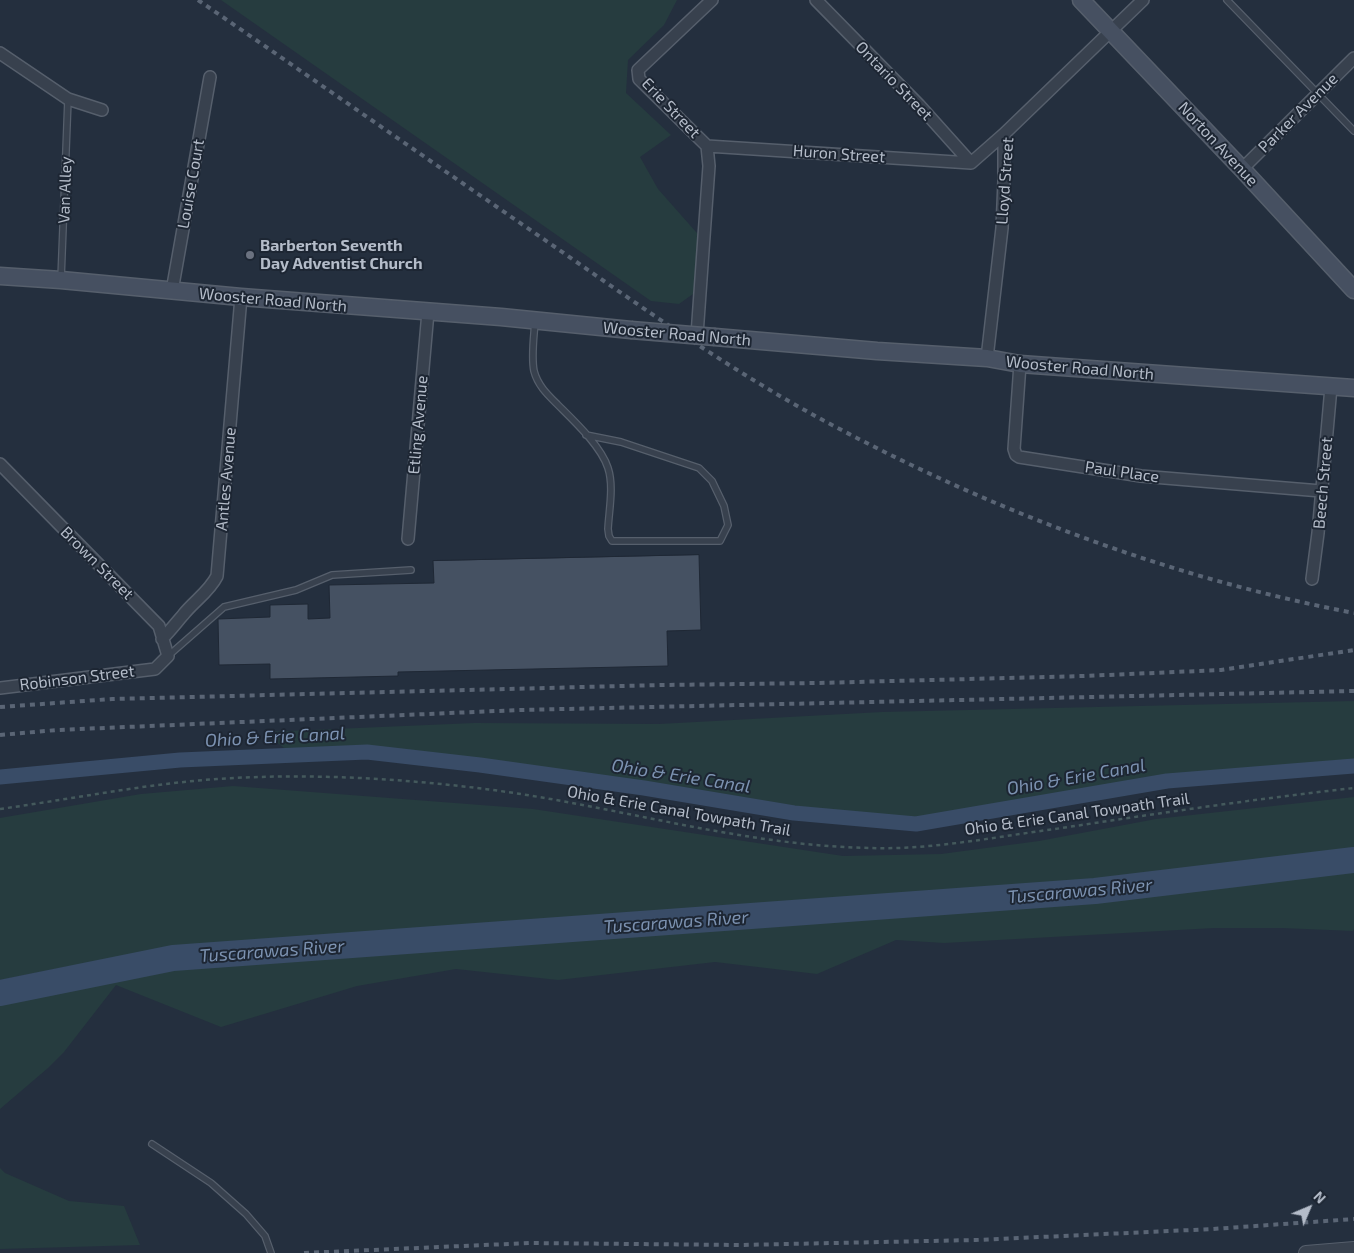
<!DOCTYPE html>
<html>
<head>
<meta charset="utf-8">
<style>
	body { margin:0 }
	#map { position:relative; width:1354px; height:1253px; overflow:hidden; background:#242f3e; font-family:"Exo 2",sans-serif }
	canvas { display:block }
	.north { position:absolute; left:1284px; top:1183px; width:50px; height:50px; -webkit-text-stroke:4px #1d2633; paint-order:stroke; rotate:45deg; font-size:14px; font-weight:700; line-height:20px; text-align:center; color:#b4bcc9 }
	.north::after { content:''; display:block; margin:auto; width:18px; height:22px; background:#b4bcc9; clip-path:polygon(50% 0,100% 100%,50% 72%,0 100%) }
</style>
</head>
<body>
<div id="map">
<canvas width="1354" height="1253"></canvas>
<div class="north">N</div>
</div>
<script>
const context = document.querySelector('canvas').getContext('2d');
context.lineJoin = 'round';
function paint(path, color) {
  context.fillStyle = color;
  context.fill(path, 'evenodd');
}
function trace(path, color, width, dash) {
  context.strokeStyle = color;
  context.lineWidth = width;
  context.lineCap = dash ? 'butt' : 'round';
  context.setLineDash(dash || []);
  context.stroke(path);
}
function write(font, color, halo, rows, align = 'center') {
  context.font = font + ' "Exo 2",sans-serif';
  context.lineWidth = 4;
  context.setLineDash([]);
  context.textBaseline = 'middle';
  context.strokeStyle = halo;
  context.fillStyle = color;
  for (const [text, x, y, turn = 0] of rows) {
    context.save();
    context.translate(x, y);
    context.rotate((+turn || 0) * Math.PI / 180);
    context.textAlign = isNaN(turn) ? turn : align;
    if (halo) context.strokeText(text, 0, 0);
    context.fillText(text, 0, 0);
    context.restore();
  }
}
const green = new Path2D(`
	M221 0H677L664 25 628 60 626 93 671 135 640 157 658 189 704 241 700 289 679 304 651 301Z
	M1354 701V766L1167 781 916 824 367 752 293 755 264 732 475 723 659 724 882 712Z
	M233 786 533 809 843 856 941 854 1039 841 1156 819 1354 797V929L1353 931 1282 928H1214L944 943 896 940 817 974 715 962 558 980 456 969 357 986 221 1027 116 985 64 1052 48 1068 0 1109V1004L102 980 70 966 0 980V818L141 794Z
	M0 1168 5 1173 69 1201 124 1206 140 1245 0 1249Z`);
const canal = new Path2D(`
	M0 777 180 760 367 752 480 765 644 788 794 813 916 824 1167 781 1354 766`);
const river = new Path2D(`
	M0 993 173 958 1095 891 1354 860`);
const building = new Path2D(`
	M699 555 701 630 667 631 668 666 398 672V676L270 679V664L219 665 218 619 270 617V605L308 604V619L330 618 329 585 434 583 433 561Z`);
const path = new Path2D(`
	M0 809C72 799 145 784 217 779 306 773 397 778 485 789 614 805 740 846 871 848 932 850 994 837 1055 829 1154 814 1254 799 1354 788`);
const service = new Path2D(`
	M1227 0 1354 131
	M61 279 68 99
	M535 321C534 337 531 356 534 371 538 386 548 395 558 405 574 421 601 446 608 468 614 486 609 510 608 529L609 536 612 541H720L728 525 724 506 712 481 699 468 621 442 586 435
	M168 656 224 607 296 590 332 575 411 570
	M152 1144 211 1183 246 1214 265 1236 271 1253`);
const minor = new Path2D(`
	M816 0 919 105 971 163
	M0 53 68 99 102 110
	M707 146 971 163
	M971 163 1004 134
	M1242 169 1354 58
	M172 291 210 77
	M697 335 709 166 707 146 639 79 638 70 712 0
	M987 358 1002 228 1004 181V134L1143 0
	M1020 364 1014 449 1016 455 1019 457 1141 476 1321 491
	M0 464 159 626 168 656 155 669 0 688
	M408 539 428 312
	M1312 579 1318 533 1331 387
	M162 639C170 631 176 623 183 615 194 601 209 592 217 576L241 297`);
const tertiary = new Path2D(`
	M1306 1253 1354 1249`);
const secondary = new Path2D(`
	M1081 0 1242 169 1354 290
	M0 276 61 280 241 297 501 317 631 330
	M715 337 877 351 987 358 1020 364 1354 388`);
const rail = new Path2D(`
	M198 0C313 79 427 159 542 238 636 303 730 371 832 425 996 512 1171 578 1354 613
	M0 707 112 699 663 685 817 683 1084 676 1221 670 1354 650
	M0 735 57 730 520 710 1354 691
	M304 1253 530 1243 740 1245 976 1240 1213 1229 1354 1219`);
const secondaryBridge = new Path2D(`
	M631 330 715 337`);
const markers = [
	[250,255,5,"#6b7280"]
];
const streetNames = [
	["Ontario Street",894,81,46],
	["Erie Street",671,108,46],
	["Parker Avenue",1298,113,-45],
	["Norton Avenue",1218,144,47],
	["Huron Street",839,154,4],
	["Lloyd Street",1005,181,-86],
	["Louise Court",191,184,-80],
	["Van Alley",65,190,-88],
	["Wooster Road North",273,300,5],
	["Wooster Road North",677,334,5],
	["Wooster Road North",1080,368,5],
	["Etling Avenue",418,425,-85],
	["Paul Place",1122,472,8],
	["Antles Avenue",226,479,-85],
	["Beech Street",1323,483,-85],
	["Brown Street",97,563,45],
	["Robinson Street",77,678,-7],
	["Ohio & Erie Canal Towpath Trail",679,811,10],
	["Ohio & Erie Canal Towpath Trail",1077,814,-8]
];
const poiNames = [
	["Barberton Seventh",260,246],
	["Day Adventist Church",260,264]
];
const waterNames = [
	["Ohio & Erie Canal",275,737,-3],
	["Ohio & Erie Canal",681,776,9],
	["Ohio & Erie Canal",1076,777,-10],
	["Tuscarawas River",1080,891,-5],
	["Tuscarawas River",676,922,-4],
	["Tuscarawas River",272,951,-4]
];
paint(green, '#263c3f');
trace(canal, '#394c67', 15);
trace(river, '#394c67', 26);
paint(building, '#455162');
trace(building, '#1f2835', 1);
trace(service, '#565f6c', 8);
trace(minor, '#565f6c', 14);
trace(tertiary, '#565f6c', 16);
trace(secondary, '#565f6c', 19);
trace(path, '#44595c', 2.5, [4, 4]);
trace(service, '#38414e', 5.5);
trace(minor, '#38414e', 11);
trace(tertiary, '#38414e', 14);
trace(secondary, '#465061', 16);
trace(rail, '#5a6575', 4, [5, 5]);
trace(secondaryBridge, '#565f6c', 19, []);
trace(secondaryBridge, '#465061', 16);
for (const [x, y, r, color] of markers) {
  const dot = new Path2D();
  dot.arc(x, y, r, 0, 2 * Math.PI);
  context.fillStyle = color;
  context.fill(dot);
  trace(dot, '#1d2633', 2);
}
write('16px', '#b4bcc9', '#1d2633', streetNames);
write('bold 16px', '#b4bcc9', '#1d2633', poiNames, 'left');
write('italic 18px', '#7c92b1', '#1d2633', waterNames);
</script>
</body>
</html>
